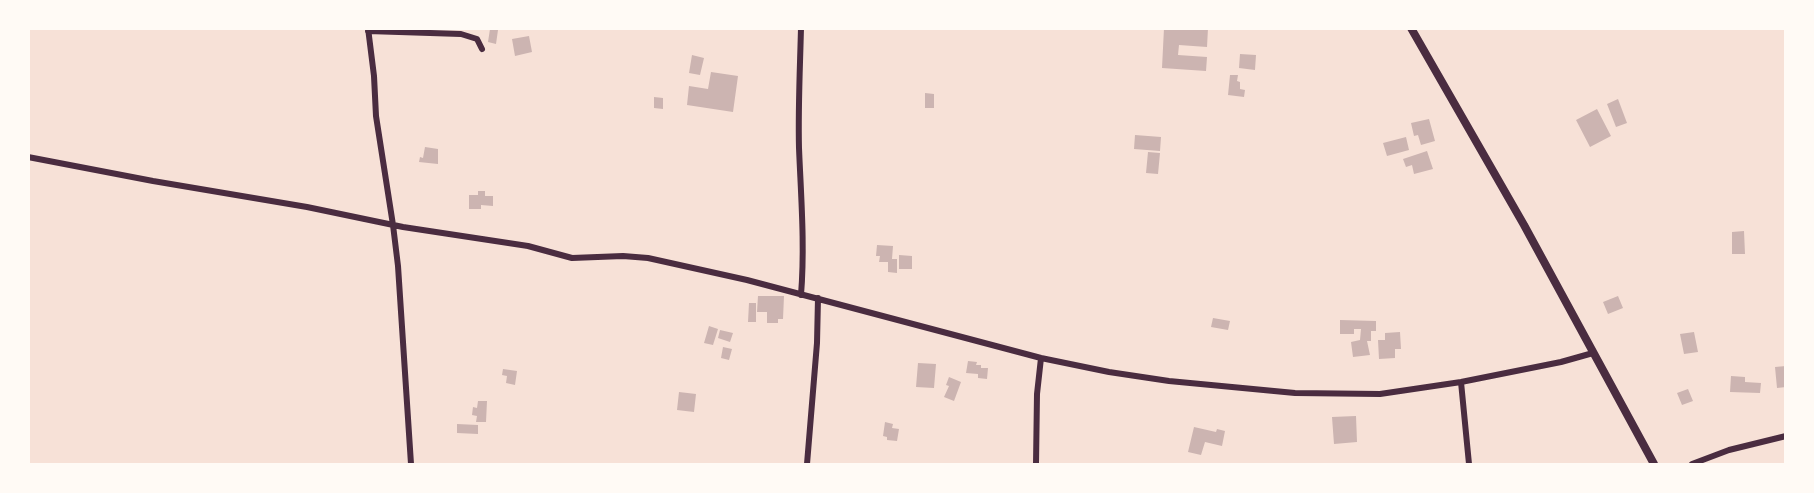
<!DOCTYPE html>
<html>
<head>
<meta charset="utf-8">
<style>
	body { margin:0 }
	#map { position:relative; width:1814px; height:493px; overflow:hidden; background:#f7e1d7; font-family:"Public Sans",sans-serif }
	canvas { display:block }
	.frame { position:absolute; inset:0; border:30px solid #fffaf5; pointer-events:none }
</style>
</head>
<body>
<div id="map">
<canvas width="1814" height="493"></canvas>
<div class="frame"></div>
</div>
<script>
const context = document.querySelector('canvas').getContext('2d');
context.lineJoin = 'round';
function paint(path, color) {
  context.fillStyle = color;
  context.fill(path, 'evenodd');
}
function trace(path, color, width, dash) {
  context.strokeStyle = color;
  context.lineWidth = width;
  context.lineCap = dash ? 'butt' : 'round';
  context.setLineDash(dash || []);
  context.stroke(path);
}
const building = new Path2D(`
	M1164 28H1208L1207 47 1179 45 1178 55 1207 57 1206 71 1162 68Z
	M490 29 498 30 496 44 488 42Z
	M529 36 532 52 515 56 512 39Z
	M1240 54 1256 55 1255 70 1239 68Z
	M692 55 704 58 700 75 689 73Z
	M711 72 738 76 733 112 687 105 689 86 708 89Z
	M1230 75H1238L1237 81 1240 82V89L1245 90 1244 97 1228 95Z
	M925 93 934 94V108H925Z
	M654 97 663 98V109L654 108Z
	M1618 99 1627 123 1616 127 1607 104Z
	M1597 109 1611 136 1590 147 1576 120Z
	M1429 119 1435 141 1421 145 1418 135 1414 136 1411 123Z
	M1135 135 1161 137 1160 151 1134 149Z
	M1406 137 1409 150 1387 156 1383 143Z
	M425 147 438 149V164L419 162 420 157 423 158Z
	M1427 151 1433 169 1414 174 1412 165 1406 167 1403 159Z
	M1148 152 1160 153 1158 174 1146 173Z
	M478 191H485V196H493V206L481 205V209H469V195H478Z
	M1744 231 1745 254H1732V232Z
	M877 245 893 246 892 259H897V273L888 272V262H879L880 256H876Z
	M899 255 912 256V269H899Z
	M758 296H784L783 319H778V323H767V312H757Z
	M1618 296 1623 308 1608 314 1603 302Z
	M749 303H756V322H748Z
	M1213 318 1230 321 1228 330 1211 327Z
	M1340 320 1376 321V331H1371V341H1367L1370 355 1353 357 1351 342 1360 340 1361 329H1354V334H1340Z
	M709 326 718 329 713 345 704 343Z
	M720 330 733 333 730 342 718 338Z
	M1400 332 1401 349H1395V358L1379 359 1378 340H1385V333Z
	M1694 332 1698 352 1684 354 1680 334Z
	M723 347 732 349 729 360 721 358Z
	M968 361 977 362 976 365H981V368H988L987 379 978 378V374L966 373Z
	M918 363 936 364 934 388 916 387Z
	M1786 366V387L1777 388 1775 367Z
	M503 369 517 371 515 385 506 383 507 376 502 375Z
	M1731 376 1745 377V382L1761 383 1760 393 1730 392Z
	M949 377 961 382 954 401 944 397 949 386 946 385Z
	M1688 389 1693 401 1682 405 1677 393Z
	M679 392 696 394 694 412 677 410Z
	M478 401H487L486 422H476L477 416 472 415 473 407 477 408Z
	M1356 416 1357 442 1334 444 1332 417Z
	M885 422 893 424 892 428 899 429 897 441 887 440V437L883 436Z
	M457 424 478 425V434L457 433Z
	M1194 427 1216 432 1217 429 1225 431 1222 446 1205 442 1201 455 1188 452Z`);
const minor = new Path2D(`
	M368 28 374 76 376 116 393 225 398 266 411 464
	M801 28C800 68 798 108 799 148 801 197 805 246 801 295
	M368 31 461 34 477 39 482 49
	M28 157 153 181 307 207 403 227 528 246 572 258 623 256 648 258 747 280 1041 358 1109 372 1169 381 1295 393 1380 394 1461 382 1561 362 1593 353
	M1461 382 1469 464
	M807 464 817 343 818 298
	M1036 464 1037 394 1041 358
	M1692 464 1729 450 1786 436`);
const tertiary = new Path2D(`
	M1411 28 1524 225 1654 464`);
paint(building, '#ccb4b1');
trace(minor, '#4a2c40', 6);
trace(tertiary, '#4a2c40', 8);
</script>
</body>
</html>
